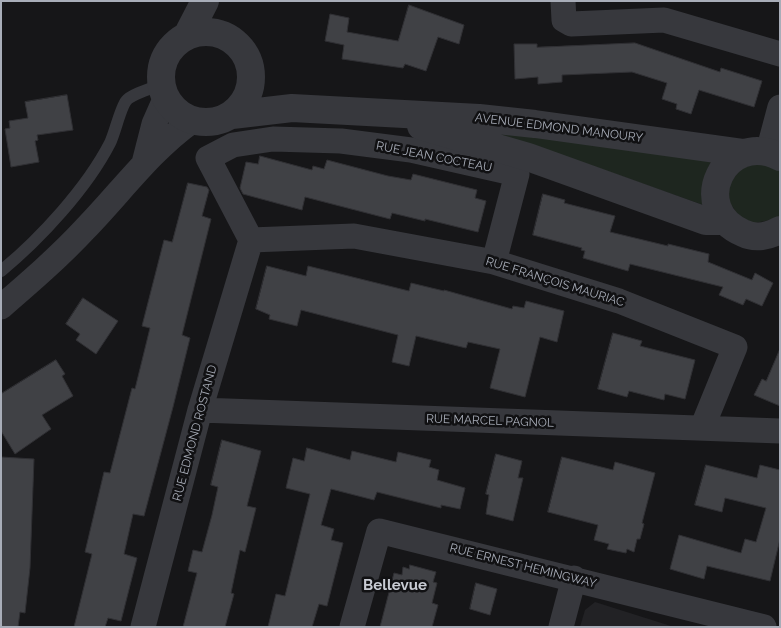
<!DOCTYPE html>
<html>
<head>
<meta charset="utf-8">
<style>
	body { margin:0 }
	#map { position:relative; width:781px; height:628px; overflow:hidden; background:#161618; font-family:Raleway,sans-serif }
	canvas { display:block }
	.frame { position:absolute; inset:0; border:2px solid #a8adb8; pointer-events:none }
</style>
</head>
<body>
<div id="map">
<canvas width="781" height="628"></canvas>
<div class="frame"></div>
</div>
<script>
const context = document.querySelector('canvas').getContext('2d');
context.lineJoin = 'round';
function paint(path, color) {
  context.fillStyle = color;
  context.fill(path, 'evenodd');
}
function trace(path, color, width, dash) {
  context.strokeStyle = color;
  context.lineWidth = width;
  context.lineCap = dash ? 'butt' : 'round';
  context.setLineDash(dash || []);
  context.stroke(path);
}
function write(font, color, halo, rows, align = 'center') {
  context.font = font + ' Raleway,sans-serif';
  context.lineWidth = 5;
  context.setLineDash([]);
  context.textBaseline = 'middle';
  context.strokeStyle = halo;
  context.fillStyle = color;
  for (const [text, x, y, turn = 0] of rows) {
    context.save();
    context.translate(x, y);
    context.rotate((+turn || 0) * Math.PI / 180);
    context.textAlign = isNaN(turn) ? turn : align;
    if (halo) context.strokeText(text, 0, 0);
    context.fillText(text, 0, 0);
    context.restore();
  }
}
const built = new Path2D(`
	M595 602 674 627H580L585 610Z`);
const green = new Path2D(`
	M487 125 714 157 708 168 706 206 584 163 485 136Z
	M758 163 774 167 780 171V218L745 225 726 197V189L741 168Z`);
const building = new Path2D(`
	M409 5 464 25 459 44 438 37 426 71 405 64 403 68 342 59 344 45 325 41 330 14 349 18 347 32 398 41Z
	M635 43 720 72 721 68 762 81 754 107 699 90 691 114 676 109 677 104 662 99 667 83 632 72 562 75V82L538 84V77L515 79 514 44H537V47Z
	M67 95 73 130 37 135 38 140 35 141 39 162 11 167 5 129 10 128 9 121 28 118 25 102Z
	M260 156 312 170 313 166 324 169 327 160 388 176 411 180 413 174 477 190 475 198 486 201 478 232 425 219V221L392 213 390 219 305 197 302 210 243 194 240 188 246 162 258 164Z
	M188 183 207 187 209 190 202 216 211 219 182 335 190 338 173 407 144 516 133 514 124 554 137 558 121 621 108 618 105 627H74L92 554 85 552 104 472 110 473 132 388 135 389 150 328 142 326 164 240 172 242Z
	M543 194 565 200 564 203 615 216 610 232 668 246V244L709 254 708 262 752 280 755 273 773 283 762 306 746 299 743 305 719 295 723 287 630 264 628 271 583 258 585 251 581 250 582 248 533 235Z
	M267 266 306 276 308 266 409 291 411 283 444 291V290L512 309 513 306 524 308 526 301 564 311 557 342 540 337 525 397 490 388 500 349 468 342 466 348 416 336 409 366 392 362 398 335 301 310 297 326 269 319 270 315 256 309Z
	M83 298 118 321 96 354 76 340 80 334 66 324Z
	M613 333 642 341 640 346 695 360 685 399 665 394 664 400 629 391 627 397 598 389Z
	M780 349V406L754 395 762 379 766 381Z
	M56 360 65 374 62 376 73 396 42 415 51 429 15 454 1 431V394Z
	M222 440 261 451 247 506 256 508 245 552 240 550 231 593 234 594 225 627H183L197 573 188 571 193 550 202 552 212 515 218 487 211 485Z
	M307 448 350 460 352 451 396 462 398 452 431 460 429 467 439 470 437 480 465 488 460 509 441 505V508L377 492 374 500 331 489 321 525 334 529 331 540 343 543 327 606 319 604 312 627H268L276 594 285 596 310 494 286 488 293 458 304 461Z
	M496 454 522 461 518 478H523L513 521 486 514 489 495 486 494Z
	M1 457 34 459 30 568 25 613 20 612 18 627H1Z
	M562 457 613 470 615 462 655 473 642 523 644 524 640 539H637L634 552 627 549 626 553 607 549 609 544 594 540 598 525 548 512Z
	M706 465 757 478 760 465 780 470V539L770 581 707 566 704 579 670 569 679 535 741 553 745 539 756 542 766 508 725 498 722 512 695 505Z
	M410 565 436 572 433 582 437 583 432 603 438 605 432 627H380L394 573 402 575 403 567 409 569Z
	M476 583 497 589 490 615 470 609Z`);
const service = new Path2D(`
	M1 271C40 239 87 188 110 143 115 133 120 109 126 101 131 94 153 88 161 85`);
const minor = new Path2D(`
	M563 1 564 20 571 24 664 20 780 54
	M768 152 780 107
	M144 163 154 124 165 99
	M251 240 354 236 494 262 619 301 735 347 702 428
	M251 240 208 158 233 145 273 139 341 141 411 150 517 174 494 262
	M1 307C30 282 59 257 85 229 121 192 150 151 192 121
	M200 410 780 431
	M143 627 200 410 251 240
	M352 627 379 531 764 627
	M561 627 574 578`);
const tertiary = new Path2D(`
	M161 77a45 45 0 1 1 90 0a45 45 0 1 1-90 0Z
	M187 36 205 1
	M232 115 292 108 479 118 535 124 744 153
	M421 126 528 157 706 221H725
	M780 157C724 129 687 209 743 233 755 239 769 236 780 230`);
const streetNames = [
	["AVENUE EDMOND MANOURY",559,128,7],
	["RUE JEAN COCTEAU",434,157,11],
	["RUE FRANÇOIS MAURIAC",555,282,17],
	["RUE MARCEL PAGNOL",490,421,2],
	["RUE EDMOND ROSTAND",195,433,-75],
	["RUE ERNEST HEMINGWAY",523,566,14]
];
const quarterNames = [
	["Bellevue",395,585]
];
paint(built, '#222225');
paint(green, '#1e261f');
paint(building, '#404145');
trace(building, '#303034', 1);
trace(service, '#37383d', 12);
trace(minor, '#37383d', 25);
trace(tertiary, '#37383d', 28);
write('12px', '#a8adb8', '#111113', streetNames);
write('bold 15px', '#c9ccd4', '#111113', quarterNames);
</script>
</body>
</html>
